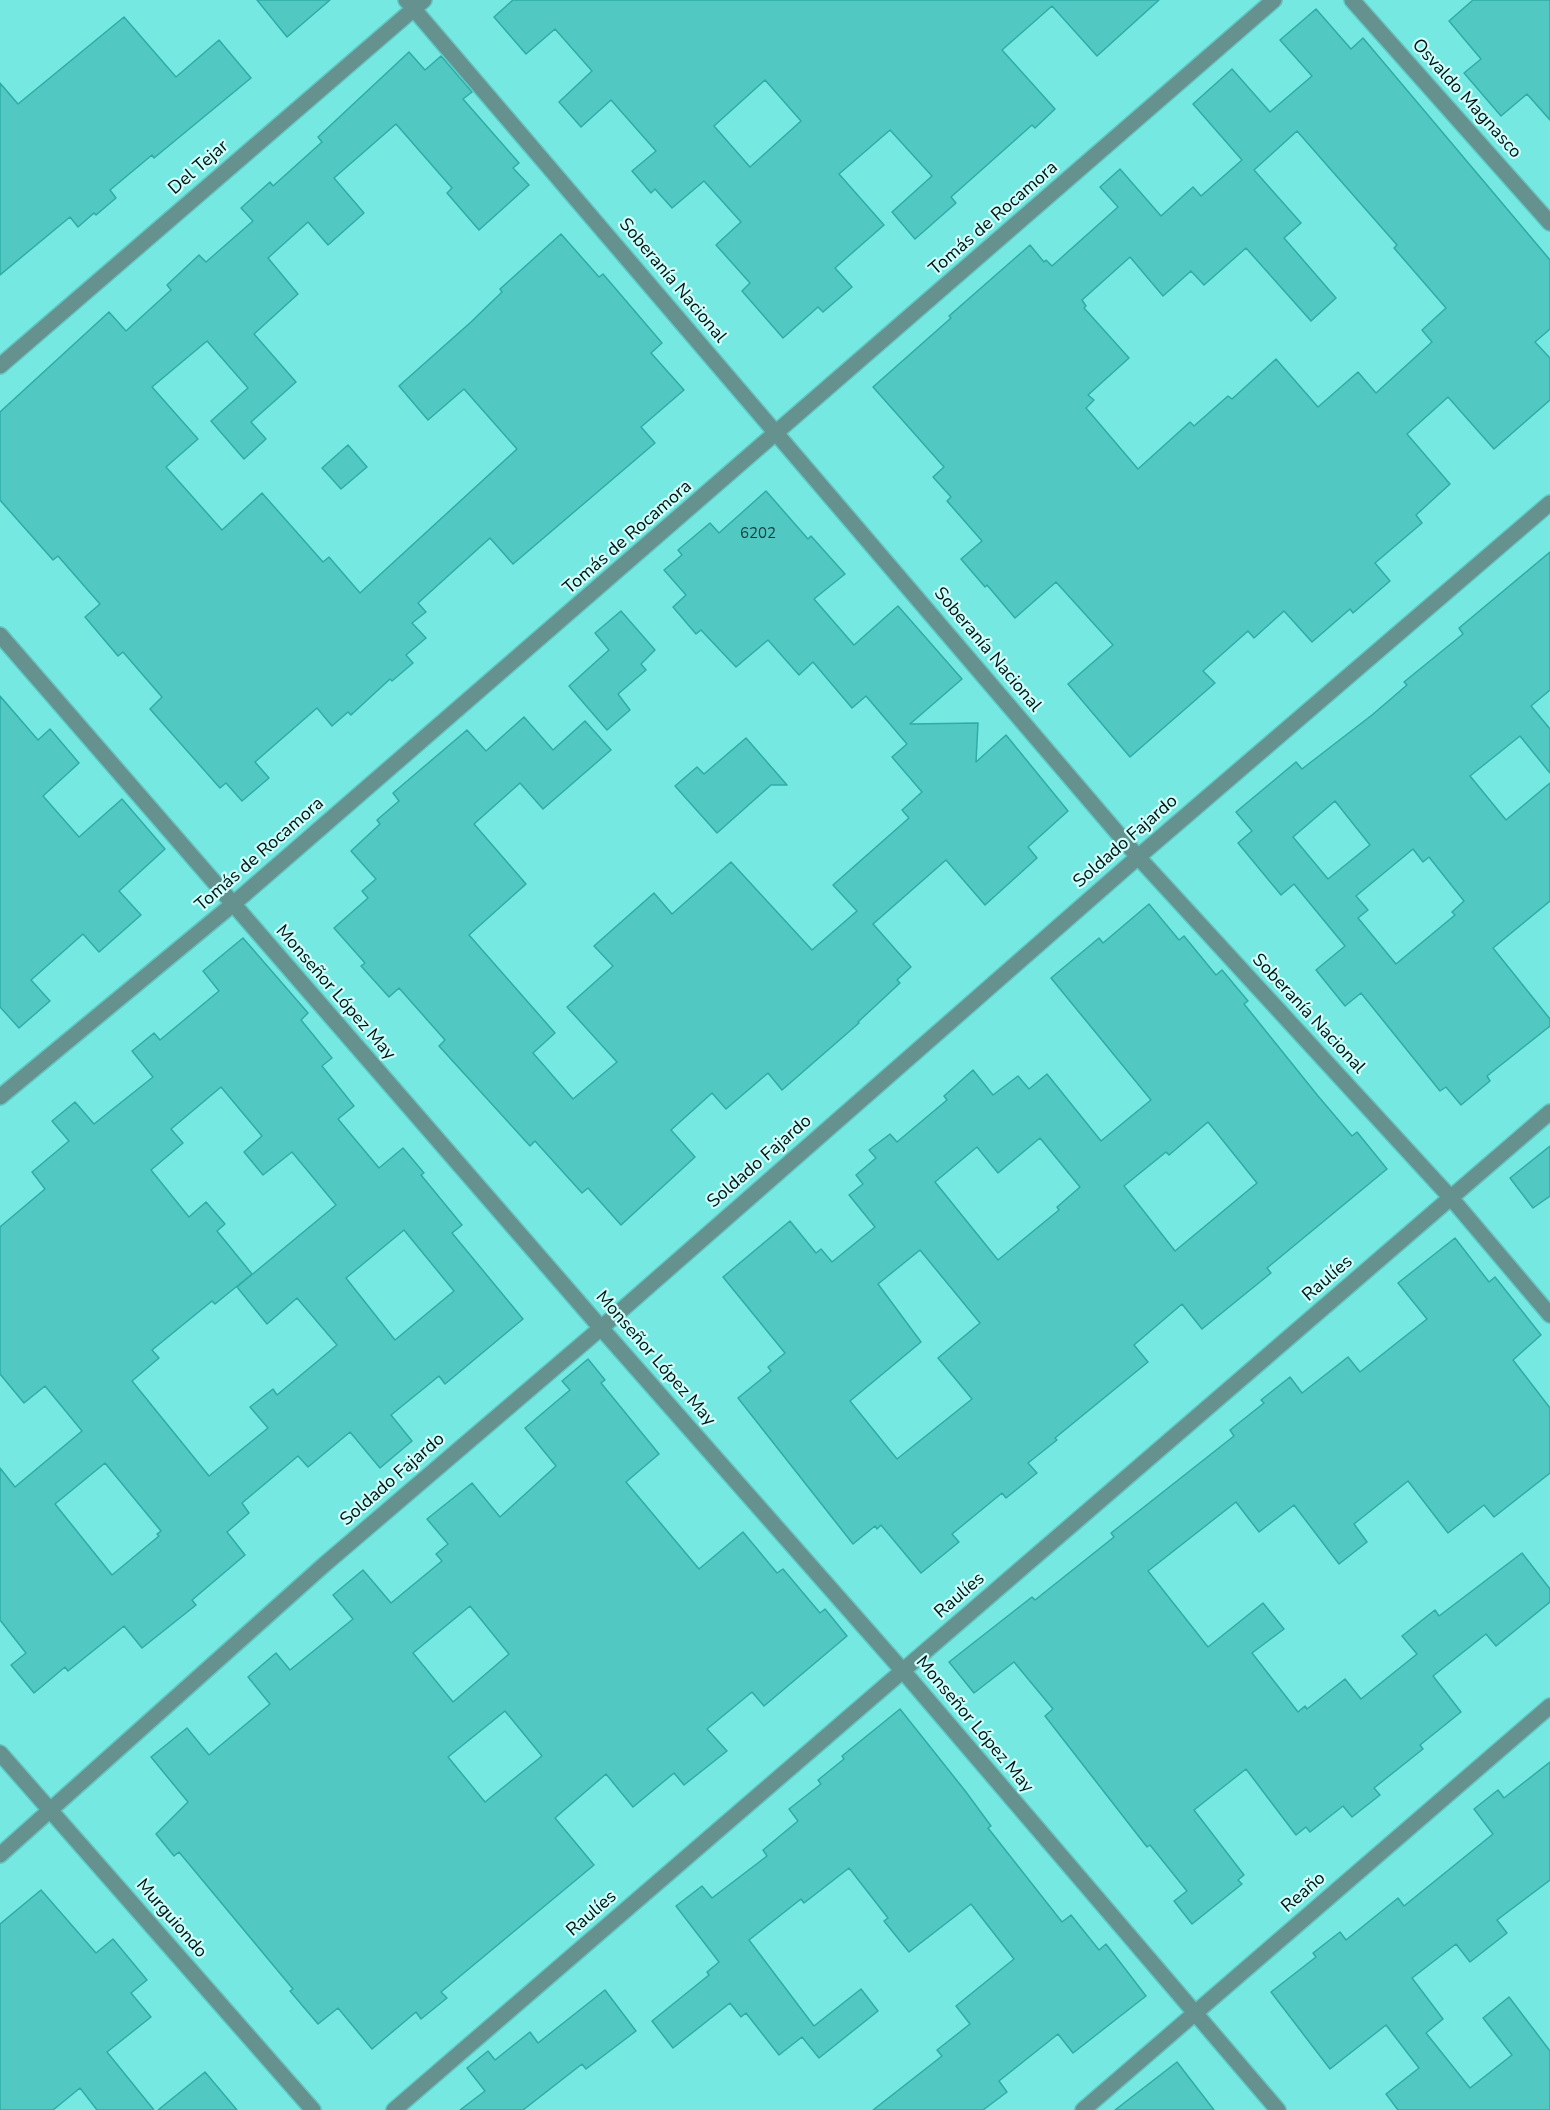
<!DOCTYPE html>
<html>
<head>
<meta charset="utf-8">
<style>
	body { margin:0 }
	canvas { display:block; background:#75e8e2 }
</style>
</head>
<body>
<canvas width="1550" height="2110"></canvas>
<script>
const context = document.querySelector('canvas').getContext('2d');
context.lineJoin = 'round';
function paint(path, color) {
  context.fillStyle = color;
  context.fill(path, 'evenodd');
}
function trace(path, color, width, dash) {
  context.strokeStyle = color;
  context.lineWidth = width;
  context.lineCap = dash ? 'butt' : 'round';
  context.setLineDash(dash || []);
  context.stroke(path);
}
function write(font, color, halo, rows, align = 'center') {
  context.font = font + ' "Nunito Sans",sans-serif';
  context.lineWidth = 4.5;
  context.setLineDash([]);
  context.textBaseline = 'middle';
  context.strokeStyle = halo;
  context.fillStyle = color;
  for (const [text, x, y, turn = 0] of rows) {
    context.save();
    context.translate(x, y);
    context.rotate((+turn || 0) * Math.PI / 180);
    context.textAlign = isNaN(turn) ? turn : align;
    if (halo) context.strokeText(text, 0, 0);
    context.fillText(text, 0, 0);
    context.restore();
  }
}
const building = new Path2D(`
	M257 0H330L287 37Z
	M513 0H1159L1097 56 1052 6 1002 50 1055 109 1035 128 1032 125 951 197 956 203 915 239 892 212 932 176 890 130 839 174 884 225 835 268 852 287 823 312 818 307 783 338 742 291 750 283 716 245 741 222 704 181 672 208 655 189 651 193 632 171 656 151 611 100 581 127 559 102 592 71 555 29 526 54 494 17ZM765 80 801 121 750 167 714 126Z
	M1473 0H1550V120L1527 94 1501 116 1464 73 1481 59 1449 21Z
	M1316 9 1351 49 1363 38 1550 260V329L1535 342 1550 358V400L1494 449 1448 397 1407 434 1450 484 1416 515 1422 523 1375 563 1390 581 1353 613 1350 609 1312 642 1284 611 1254 638 1248 631 1203 671 1215 683 1130 757 1068 684 1113 645 1056 582 1015 618 987 585 985 587 961 559 982 541 947 501 951 497 933 477 944 467 873 387 951 318 949 316 1030 245 1044 262 1046 260 1052 266 1118 207 1100 187 1120 169 1161 216 1193 187 1201 196 1242 160 1193 104 1232 69 1270 112 1312 76 1280 40ZM1297 131 1397 245 1394 248 1446 308 1422 330 1432 342 1376 393 1358 372 1318 407 1276 359 1232 399 1228 396 1194 426 1190 422 1138 469 1086 408 1094 400 1088 395 1129 358 1084 308 1086 306 1082 300 1130 257 1163 296 1191 271 1204 285 1246 248 1311 321 1336 298 1284 238 1301 223 1254 170Z
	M124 17 176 77 219 40 251 78 154 158 152 155 110 190 116 198 96 215 94 213 78 227 70 217 0 275V83L18 104Z
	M409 52 425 70 441 56 472 92 463 99 519 163 513 168 529 185 479 230 447 193 452 188 396 124 334 178 364 213 328 245 308 222 268 258 298 294 254 334 296 382 251 422 266 439 244 459 211 421 248 388 207 341 152 387 198 439 166 467 222 530 262 493 323 562 329 557 360 593 517 449 464 389 428 420 399 386 471 322 502 292 500 289 561 234 599 277 603 274 662 343 651 353 684 390 641 427 655 443 513 564 490 538 418 603 426 612 412 623 426 638 406 655 413 663 392 681 390 679 351 715 348 712 332 726 317 708 255 762 269 778 242 801 226 783 220 788 150 709 162 697 123 652 118 656 85 617 100 604 58 556 53 560 0 500V412L109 312 126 331 171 290 167 285 199 255 206 262 253 221 241 208 270 182 273 186 322 142 318 137Z
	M348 445 367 467 341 489 322 468Z
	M766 491 808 539 811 536 845 574 814 599 854 645 898 606 962 679 910 724 978 723 976 762 1006 735 1068 811 1028 847 1037 858 985 905 946 860 873 924 911 967 897 980 900 983 858 1022 859 1023 782 1090 768 1073 726 1109 712 1093 671 1130 695 1157 621 1225 588 1188 582 1193 535 1141 530 1146 439 1046 445 1040 399 988 389 997 361 966 365 963 334 928 368 898 362 891 376 879 351 851 380 824 377 820 399 801 393 793 467 730 486 751 524 717 553 750 585 721 611 750 543 809 520 783 474 824 526 884 469 935 555 1033 533 1053 573 1099 617 1062 567 1007 613 966 594 946 654 893 672 914 731 862 812 950 857 911 833 885 909 818 902 810 922 792 892 757 907 744 866 696 852 708 813 662 799 675 768 640 736 667 701 630 696 634 673 607 686 595 664 570 682 555 678 550 710 523 719 533Z
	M1550 552V690L1531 706 1550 729V773L1520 736 1470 776 1506 820 1550 783V901L1493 948 1550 1019V1026L1487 1076 1490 1081 1461 1105 1446 1087 1440 1091 1361 993 1345 1006 1316 970 1345 946 1294 884 1281 895 1238 843 1252 831 1236 812 1296 762 1302 769 1372 715 1407 685 1404 682 1463 634 1459 628ZM1335 801 1370 845 1328 879 1293 837ZM1413 849 1423 862 1429 857 1464 901 1452 912 1455 915 1396 964 1358 918 1368 910 1356 896Z
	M621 611 655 650 641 664 646 670 618 694 630 710 607 730 569 686 609 650 595 633Z
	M0 696 38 740 50 729 79 763 43 796 79 837 122 799 165 849 119 891 141 915 99 952 83 934 31 980 50 1001 19 1028 0 1007Z
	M746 738 787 785H771L717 833 675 786 697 767 704 774Z
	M1149 904 1179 940 1184 936 1216 975 1222 970 1248 1001 1244 1004 1318 1096 1352 1136 1357 1132 1387 1169 1267 1268 1271 1273 1202 1329 1182 1304 1134 1345 1148 1362 1055 1438 1057 1440 1028 1463 1037 1473 1006 1498 1002 1493 952 1534 959 1542 921 1573 881 1525 877 1529 875 1526 853 1544 738 1398 771 1371 768 1367 785 1353 723 1277 790 1221 816 1253 821 1249 832 1262 875 1227 849 1195 863 1184 856 1175 876 1158 869 1150 890 1134 897 1142 947 1100 944 1096 973 1070 993 1095 1018 1076 1029 1089 1047 1074 1101 1141 1151 1100 1051 978 1099 938 1103 943ZM1208 1122 1257 1183 1175 1251 1124 1186 1166 1152 1169 1155ZM1040 1138 1080 1187 1057 1207 1059 1210 998 1260 935 1182 977 1147 998 1173ZM920 1250 980 1323 938 1358 972 1399 897 1459 850 1401 921 1342 878 1284Z
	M243 938 308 1013 301 1020 332 1058 322 1066 354 1106 338 1119 379 1168 403 1148 424 1173 421 1175 462 1225 452 1233 523 1319 445 1384 439 1376 391 1415 412 1441 380 1468 350 1432 308 1467 298 1456 242 1503 249 1513 227 1532 245 1555 192 1600 196 1605 142 1648 124 1626 68 1671 65 1667 34 1693 11 1665 26 1653 0 1620V1468L15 1487 82 1431 45 1386 24 1403 0 1374V1227L45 1189 32 1172 69 1141 52 1121 75 1102 94 1124 153 1077 132 1051 154 1033 160 1040 219 991 203 971ZM221 1087 262 1136 244 1152 263 1175 292 1152 336 1205 237 1287 267 1324 297 1298 337 1345 277 1395 273 1389 250 1407 268 1428 209 1476 132 1381 159 1358 152 1350 212 1301 215 1304 252 1274 217 1231 225 1224 206 1202 189 1217 151 1170 183 1143 171 1129ZM404 1230 454 1291 395 1340 346 1278ZM105 1463 161 1531 157 1534 159 1536 112 1575 55 1504Z
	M1550 1146V1196L1533 1208 1510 1178Z
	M1455 1238 1489 1282 1495 1277 1541 1335 1513 1360 1550 1408V1473L1494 1517 1484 1505 1448 1533 1408 1481 1354 1524 1367 1542 1339 1564 1294 1505 1259 1532 1236 1502 1148 1571 1208 1647 1263 1603 1284 1629 1252 1653 1298 1712 1305 1706 1307 1709 1345 1679 1361 1699 1417 1654 1402 1636 1435 1610 1439 1616 1522 1553 1550 1589V1602L1496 1646 1486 1634 1433 1676 1461 1712 1420 1745 1423 1749 1374 1788 1380 1795 1352 1817 1343 1806 1310 1832 1306 1827 1296 1835 1246 1769 1194 1810 1244 1875 1238 1880 1242 1884 1192 1924 1174 1901 1187 1891 1150 1845 1147 1847 1045 1716 1053 1709 1014 1662 974 1693 949 1662 1032 1597 1035 1600 1114 1537 1111 1533 1234 1436 1230 1430 1264 1403 1261 1400 1290 1377 1302 1393 1348 1357 1360 1372 1427 1319 1398 1283Z
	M588 1359 605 1380 601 1383 659 1454 626 1482 699 1569 743 1532 777 1573 783 1569 820 1613 825 1609 847 1636 764 1706 752 1692 707 1729 727 1751 684 1785 674 1773 633 1807 606 1774 555 1818 594 1865 441 1992 447 1998 421 2019 416 2012 372 2049 338 2008 318 2024 290 1991 293 1989 179 1852 174 1856 156 1834 188 1802 151 1757 187 1728 209 1755 270 1704 248 1677 276 1653 290 1670 353 1619 333 1595 363 1570 391 1603 442 1561 436 1554 448 1544 427 1519 472 1483 500 1517 556 1466 525 1428 570 1390 562 1381ZM470 1606 509 1654 453 1702 413 1653ZM505 1711 542 1756 485 1802 448 1757Z
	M900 1709 966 1792 991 1826 988 1828 1062 1922 1071 1915 1099 1950 1106 1944 1146 1996 1073 2053 1058 2034 999 2081 1007 2092 983 2110H873L942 2056 937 2050 970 2024 956 2006 1014 1959 971 1904 909 1952 884 1921 888 1918 849 1868 804 1903 801 1899 749 1940 814 2026 861 1989 878 2011 819 2058 802 2037 779 2055 746 2013 741 2017 730 2003 673 2048 652 2021 709 1975 707 1972 719 1962 676 1906 702 1886 712 1898 767 1856 763 1850 798 1821 789 1809 821 1784 818 1780 844 1759 842 1756Z
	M1550 1762V1880L1497 1920 1507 1933 1470 1962 1456 1944 1412 1978 1443 2019 1426 2033 1470 2088 1512 2055 1483 2018 1509 1997 1550 2051V2110H1398L1386 2094 1419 2068 1386 2025 1330 2069 1271 1992 1316 1957 1313 1953 1340 1932 1346 1940 1398 1898 1404 1906 1493 1834 1474 1809 1498 1790 1504 1798Z
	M41 1890 96 1953 113 1939 147 1980 131 1993 151 2017 107 2052 154 2110H97L80 2088 53 2110H0V1924Z
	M605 1990 636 2031 586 2069 582 2064 523 2110H460L485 2091 467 2068 488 2051 495 2060 530 2032 538 2043Z
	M1177 2062 1214 2110H1115Z
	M205 2072 237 2110H158Z`);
const street = new Path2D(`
	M406 0 1138 857 1451 1198 1550 1315
	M1352 0 1550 223
	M0 366 424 0
	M0 635 601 1328 903 1671 1278 2110
	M0 1097 232 905 1274 0
	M0 1753 313 2110
	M0 1855 325 1564 601 1328 1138 857 1550 503
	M394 2110 1550 1112
	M1083 2110 1550 1706`);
const numberNames = [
	["6202",758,534]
];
const streetNames = [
	["Osvaldo Magnasco",1466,99,48],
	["Del Tejar",199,168,-41],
	["Tomás de Rocamora",994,219,-41],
	["Soberanía Nacional",672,281,50],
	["Tomás de Rocamora",628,538,-41],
	["Soberanía Nacional",987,650,50],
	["Soldado Fajardo",1126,842,-41],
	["Tomás de Rocamora",260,855,-41],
	["Monseñor López May",335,993,49],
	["Soberanía Nacional",1308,1014,47],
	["Soldado Fajardo",760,1162,-41],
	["Raulíes",1328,1279,-41],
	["Monseñor López May",655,1359,49],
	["Soldado Fajardo",393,1480,-41],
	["Raulíes",960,1596,-41],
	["Monseñor López May",974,1725,50],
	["Reaño",1304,1893,-41],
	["Raulíes",592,1914,-41],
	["Murguiondo",171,1919,49]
];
paint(building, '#52c8c2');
trace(building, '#2eaca7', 1.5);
trace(street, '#62c5c0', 18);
trace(street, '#65918e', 15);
write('15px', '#143e3c', null, numberNames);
write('18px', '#00100f', '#cbfffb', streetNames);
</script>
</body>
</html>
